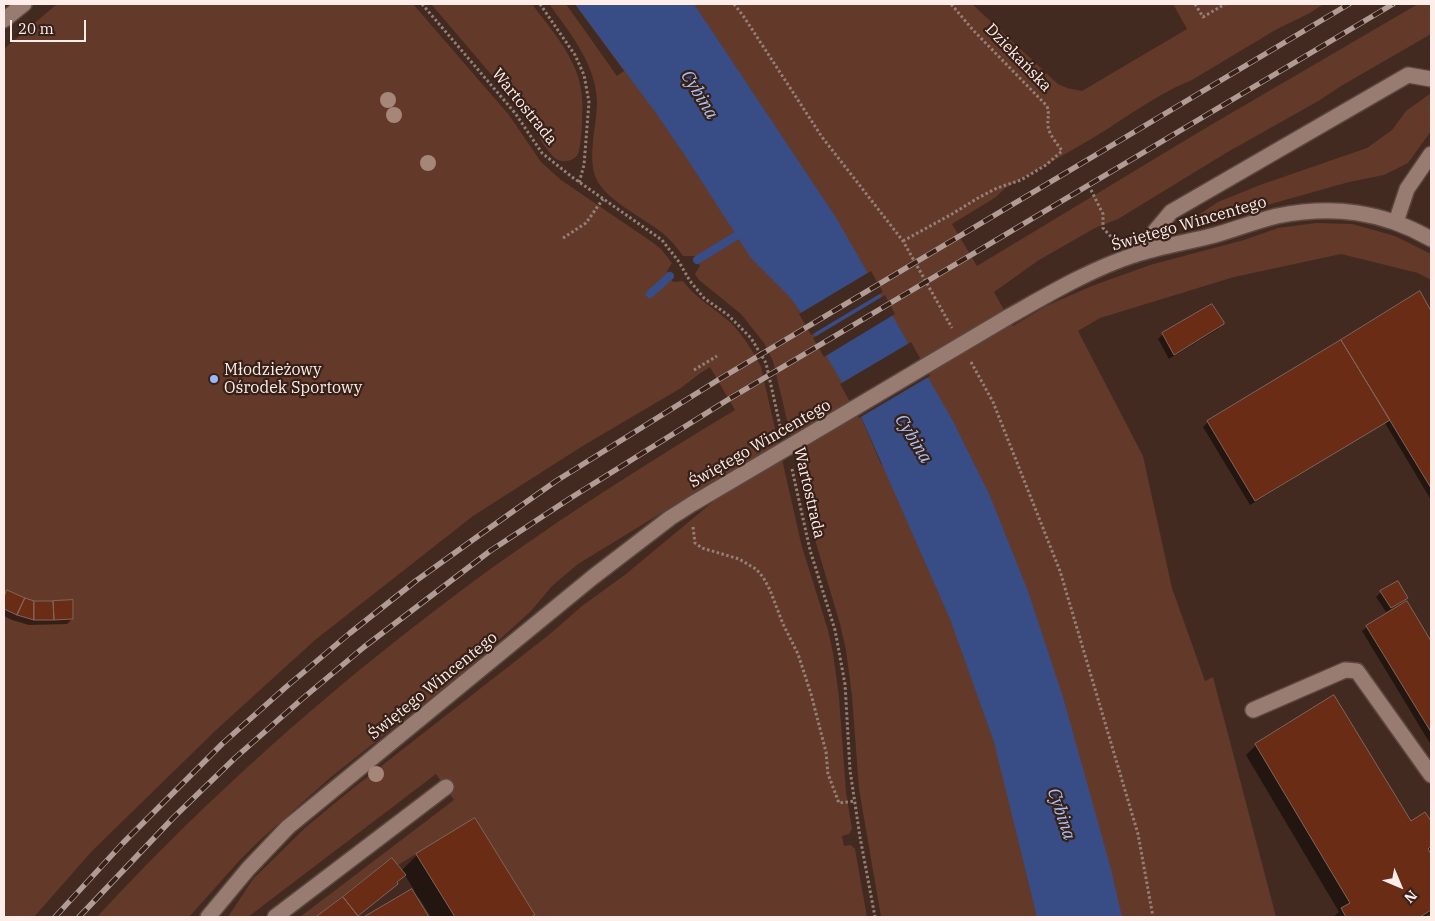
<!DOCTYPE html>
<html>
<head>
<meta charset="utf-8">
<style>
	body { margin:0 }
	#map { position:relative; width:1435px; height:921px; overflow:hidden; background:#422a21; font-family:"IBM Plex Serif",serif }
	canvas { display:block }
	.frame { position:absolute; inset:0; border:5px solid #feede8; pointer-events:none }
	.north { position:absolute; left:1375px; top:861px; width:50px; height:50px; -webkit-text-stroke:4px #372018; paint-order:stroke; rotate:135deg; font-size:14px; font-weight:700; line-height:20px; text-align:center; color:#feede8 }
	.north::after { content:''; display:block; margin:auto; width:18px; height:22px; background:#feede8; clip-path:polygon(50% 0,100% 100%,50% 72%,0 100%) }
	.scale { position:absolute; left:10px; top:20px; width:76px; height:22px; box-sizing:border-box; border:2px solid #feede8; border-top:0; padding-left:6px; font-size:15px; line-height:18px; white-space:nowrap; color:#feede8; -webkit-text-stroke:4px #372018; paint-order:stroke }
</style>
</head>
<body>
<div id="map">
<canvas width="1435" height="921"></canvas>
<div class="frame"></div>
<div class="north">N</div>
<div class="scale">20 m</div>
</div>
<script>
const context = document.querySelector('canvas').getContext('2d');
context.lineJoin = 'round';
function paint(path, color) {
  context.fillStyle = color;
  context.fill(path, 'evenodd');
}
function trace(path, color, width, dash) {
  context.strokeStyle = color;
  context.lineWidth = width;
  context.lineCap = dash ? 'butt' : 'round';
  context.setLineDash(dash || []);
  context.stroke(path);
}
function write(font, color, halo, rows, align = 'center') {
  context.font = font + ' "IBM Plex Serif",serif';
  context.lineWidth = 4.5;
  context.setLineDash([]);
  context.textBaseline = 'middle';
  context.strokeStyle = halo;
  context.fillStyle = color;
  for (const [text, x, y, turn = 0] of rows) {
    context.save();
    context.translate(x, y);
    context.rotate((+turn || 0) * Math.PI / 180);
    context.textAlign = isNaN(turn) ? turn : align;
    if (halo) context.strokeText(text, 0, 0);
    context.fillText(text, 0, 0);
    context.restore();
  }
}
const green = new Path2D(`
	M57 4H413L509 115 541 162 561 180 652 242 661 249 672 263 667 271 673 282 683 281C695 298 714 308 730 322 743 335 753 351 761 367L802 547 828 630 833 653 839 697 846 792 852 829 849 834 842 836 844 846 851 845 855 849 867 917H536L475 818 398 865 391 858 316 917H300L454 800 436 774 248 917H228L253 879 306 827 352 789 550 634 582 606 626 574 721 495 761 455 717 479 578 564 552 586 531 611 465 671 331 777 260 840 239 861 189 917H97C206 799 326 692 454 596 544 528 639 468 735 410L710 367 699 374 681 388 581 447 473 516 315 640 215 731 92 851 34 917H4V49Z
	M431 4H532C546 23 563 42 573 64 578 74 581 85 582 97 583 106 582 146 578 154 575 160 566 163 558 160 548 155 537 133 531 124 519 106 504 90 490 73 470 50 451 27 431 4Z
	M549 4H566L617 76 624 71 575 4H630L859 412 881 464 885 465 1082 917H881L859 789 852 696 846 650 840 624 816 543 773 361 764 343 741 314 699 280 695 274 700 266 694 256H683C677 247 669 238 660 231 641 217 605 199 596 178 587 157 597 125 597 102 596 64 570 33 549 4Z
	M674 4H972L1058 84 1067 88 1082 91 1187 29 1173 4H1324L1308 14 1277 29 1192 80C1154 95 1121 122 1086 142 1059 158 1031 173 1004 189L996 197 952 224 977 266 1204 129 1418 4H1431V34L1341 86 1320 100 1226 153 1118 219 1095 228 1039 260 994 292 1013 326 1046 306 1092 286 1150 265 1244 240 1278 228 1316 223 1352 224 1395 236 1431 254V280L1418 273 1341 254 1234 277 1100 318 1078 331 1143 456 1172 588 1205 681 1213 677 1276 917H1111Z
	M1431 93V131L1408 163 1384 175 1349 182 1253 209 1206 225 1187 228 1192 219 1218 202 1260 185 1367 148 1392 130 1406 111Z`);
const water = new Path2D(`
	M575 4H694L835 216 953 421 990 496 1028 591 1063 697 1111 869 1122 917H1037L994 742 950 619 859 412 802 314 790 297 751 258 686 157 656 113Z`);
const pier = new Path2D(`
	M871 271 883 292 811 335 799 314Z
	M885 295 895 314 824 357 813 338Z
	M911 342 930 376 859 418 840 384Z`);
const shadow = new Path2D(`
	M1419 293 1431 313V500L1385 423 1250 505 1203 427 1208 422Z
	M1223 324 1218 329 1169 359 1158 339 1163 334Z
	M7 591 72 619 67 624 29 625 12 620 4 616V595Z
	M1381 592 1406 597 1402 602 1386 612 1376 597Z
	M1406 603 1431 644V745L1362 631 1367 627Z
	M1256 745 1411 822 1425 813 1431 824V849L1428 851 1431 856V913L1424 917H1333L1339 912 1246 755Z
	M417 855 533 915 530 917H431L419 898 417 899 427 917H365L414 890 405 875 386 894 357 917H318L392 859 401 871Z`);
const stream = new Path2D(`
	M697 260 744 231
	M650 294 670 276`);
const building = new Path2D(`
	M1420 291 1431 311V488L1341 340Z
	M1212 304 1224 322V324L1174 355 1162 333Z
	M1341 340 1390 420 1255 501 1207 421Z
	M1398 581 1408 598 1391 608 1380 591Z
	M7 590 25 598 17 615 4 609V597Z
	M25 598 34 601V620L17 615Z
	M73 600V619L54 620 53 601Z
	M34 601H53L54 620H34Z
	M1407 601 1431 641V732L1366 626Z
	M1334 695 1411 821 1425 812 1431 821V846L1428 849 1431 854V910L1420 917H1346L1341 908 1350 903 1255 744Z
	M475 818 535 915 531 917H455L416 854Z
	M392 858 406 875 397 882 398 884 358 916 343 897Z
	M412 889 429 917H364Z
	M343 897 358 916 356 917H316Z`);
const path = new Path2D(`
	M422 4 515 113 542 153 572 177 662 240 679 262 690 281 704 298 728 315 751 338 766 363 781 430
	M540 4 575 55 584 75 589 102 584 165 579 183
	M734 4 744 17 822 137 903 241 952 328
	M1195 4 1203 17 1225 4
	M1091 190 1103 214V228L1114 240
	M563 238 586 223 603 199
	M903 241 952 214 978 198 997 188 1021 180 1046 165 1062 151C1057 143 1049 135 1048 126 1047 117 1050 116 1047 106L973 30 951 4
	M971 362 993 402 1060 571 1138 834 1153 917
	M694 370 717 356
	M792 469 810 550 835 630 845 684 850 770 860 837 875 917
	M693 527 695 543 702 548 739 559 756 569 763 577 770 590 783 624 798 654 811 694 826 752 828 774 839 803 855 801`);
const service = new Path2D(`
	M4 20 24 4
	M1396 222 1407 189 1431 154
	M1135 255 1171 212 1408 75 1431 79
	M1008 317C1049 294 1089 270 1134 255 1160 246 1189 242 1215 235 1236 229 1256 221 1277 216 1333 205 1382 211 1431 239
	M1253 710 1345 670 1357 671 1431 775
	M275 917 446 787`);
const minor = new Path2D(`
	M208 917 248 869 288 827 593 577 670 518 692 504 765 461`);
const rail = new Path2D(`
	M55 917 123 843 222 744 286 687 350 633 417 580 481 534 556 481 718 380 1349 4
	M79 917 174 817 235 758 302 699 364 647 490 551 569 499 729 399 1393 4`);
const minorBridge = new Path2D(`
	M765 461 1008 317`);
const trees = [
	[388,100],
	[394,115],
	[428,163],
	[376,774]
];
const markers = [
	[214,379,5,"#98b6fd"]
];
const streetNames = [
	["Dziekańska",1018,58,46],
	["Wartostrada",524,107,51],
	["Świętego Wincentego",1189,224,-16],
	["Świętego Wincentego",760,444,-30],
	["Wartostrada",809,493,77],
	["Świętego Wincentego",433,686,-39]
];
const poiNames = [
	["Młodzieżowy",224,370],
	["Ośrodek Sportowy",224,388]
];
const waterNames = [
	["Cybina",699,95,58],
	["Cybina",913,439,58],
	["Cybina",1061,814,71]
];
paint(green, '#63392a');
paint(water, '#384d85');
paint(pier, '#422a21');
paint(shadow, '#0007');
trace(stream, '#384d85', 8);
paint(building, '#6a2c14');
trace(building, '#81655b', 1);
trace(service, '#5b473f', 18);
trace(minor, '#5b473f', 18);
trace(path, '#958079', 3, [2.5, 2.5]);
trace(service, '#987b71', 15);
trace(minor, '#987b71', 15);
trace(rail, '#b09c95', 5.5);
trace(rail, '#372018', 4, [11]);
trace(minorBridge, '#5b473f', 18, []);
trace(minorBridge, '#987b71', 15);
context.fillStyle = '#a7867a';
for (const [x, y] of trees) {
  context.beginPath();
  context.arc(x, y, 8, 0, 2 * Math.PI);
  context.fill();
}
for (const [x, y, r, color] of markers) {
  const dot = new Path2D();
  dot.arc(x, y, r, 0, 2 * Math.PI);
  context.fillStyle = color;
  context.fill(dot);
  trace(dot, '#372018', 2);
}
write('16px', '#feede8', '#372018', streetNames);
write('16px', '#feede8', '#372018', poiNames, 'left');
write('italic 18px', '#aac0f2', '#372018', waterNames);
</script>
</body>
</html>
